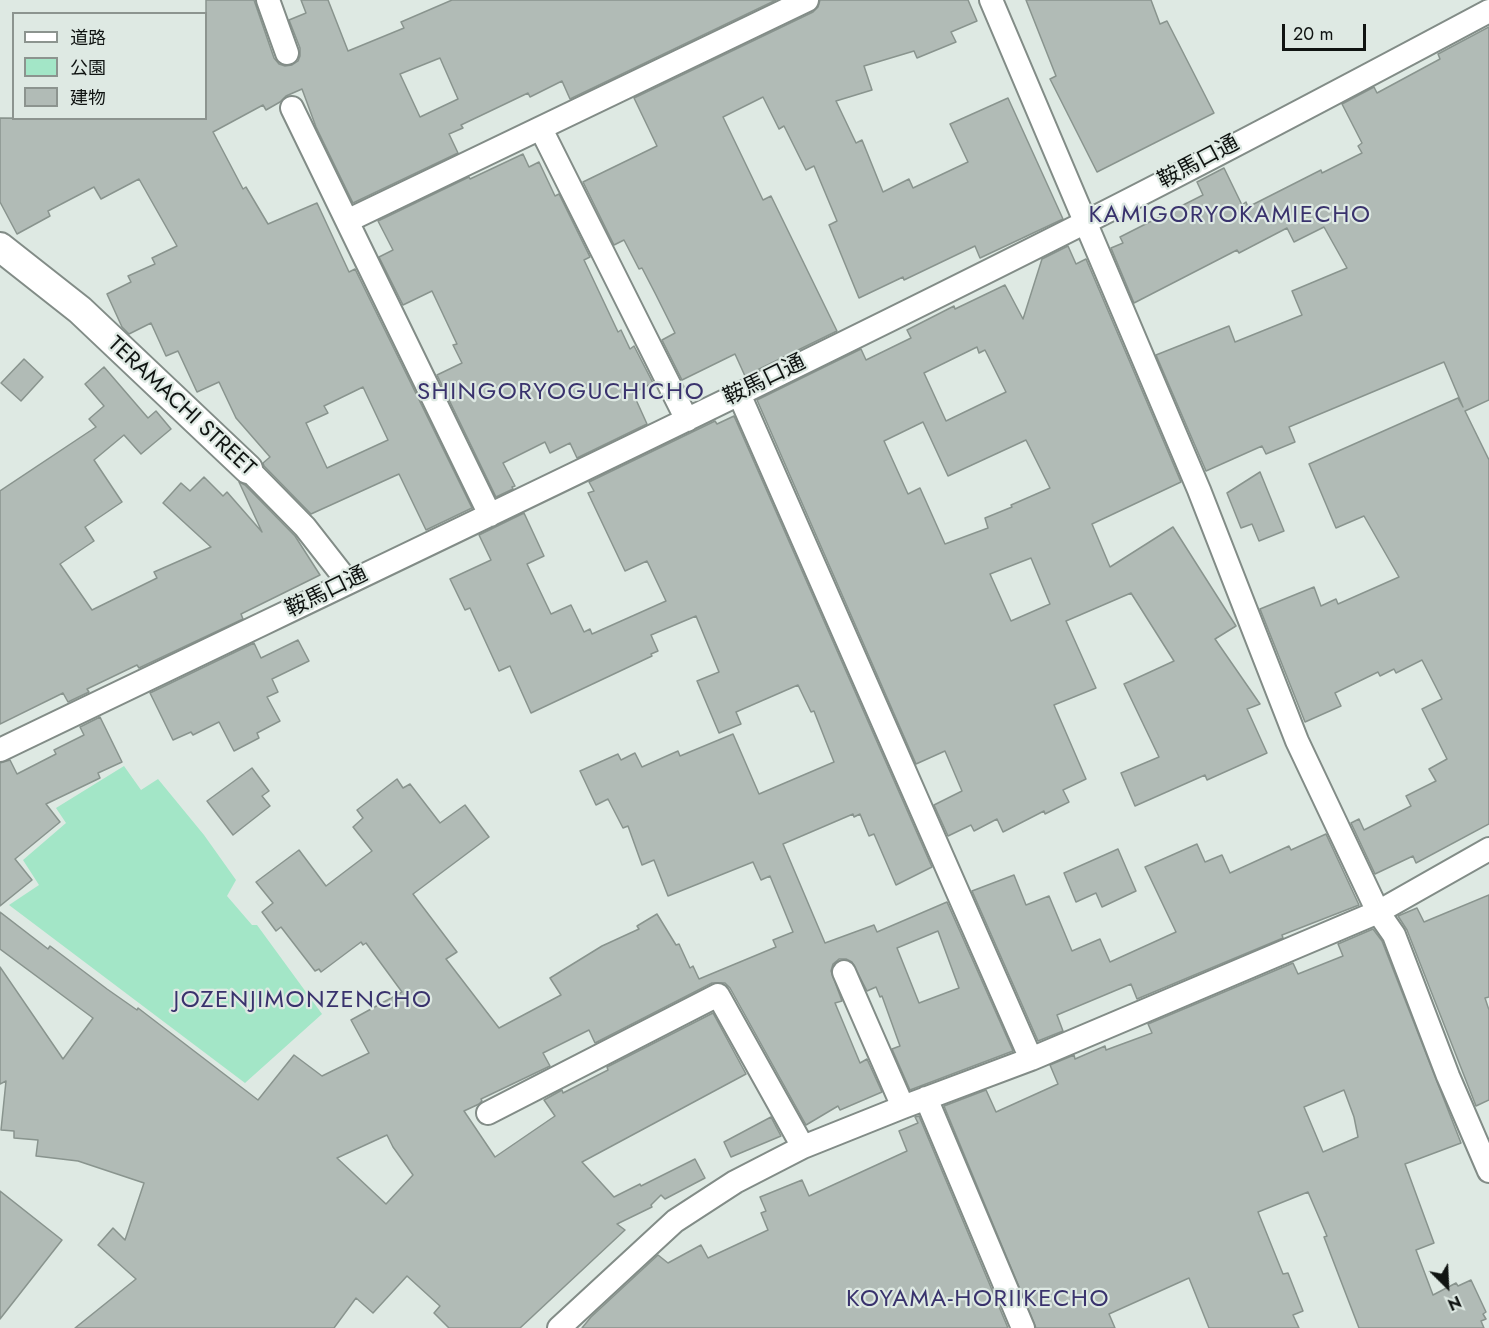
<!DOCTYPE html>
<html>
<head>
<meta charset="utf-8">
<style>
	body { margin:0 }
	#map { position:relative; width:1489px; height:1328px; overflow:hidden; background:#dee9e3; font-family:Jost,"Noto Sans JP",sans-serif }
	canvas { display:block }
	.legend { position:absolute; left:12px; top:12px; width:195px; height:108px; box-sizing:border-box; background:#dee9e3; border:2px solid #8c948f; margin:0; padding:8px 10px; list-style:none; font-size:18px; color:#101412 }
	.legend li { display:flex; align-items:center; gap:12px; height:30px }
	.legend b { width:30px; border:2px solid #8c948f }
	.north { position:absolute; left:1417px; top:1256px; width:60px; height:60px; -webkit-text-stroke:4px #dee9e3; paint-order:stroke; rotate:156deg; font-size:16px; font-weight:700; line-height:24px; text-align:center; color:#101412 }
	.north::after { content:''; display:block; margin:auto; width:21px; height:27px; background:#101412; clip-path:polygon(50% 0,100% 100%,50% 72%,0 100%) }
	.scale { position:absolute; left:1282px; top:24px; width:84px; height:27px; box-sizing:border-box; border:3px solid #101412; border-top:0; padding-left:8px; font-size:18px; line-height:21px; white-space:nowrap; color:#101412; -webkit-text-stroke:4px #dee9e3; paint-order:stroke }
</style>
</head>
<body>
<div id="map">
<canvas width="1489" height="1328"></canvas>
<ul class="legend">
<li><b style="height:8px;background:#fff"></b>道路</li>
<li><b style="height:16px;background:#a3e6c7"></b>公園</li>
<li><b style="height:16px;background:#b1bbb6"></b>建物</li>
</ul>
<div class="north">N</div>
<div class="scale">20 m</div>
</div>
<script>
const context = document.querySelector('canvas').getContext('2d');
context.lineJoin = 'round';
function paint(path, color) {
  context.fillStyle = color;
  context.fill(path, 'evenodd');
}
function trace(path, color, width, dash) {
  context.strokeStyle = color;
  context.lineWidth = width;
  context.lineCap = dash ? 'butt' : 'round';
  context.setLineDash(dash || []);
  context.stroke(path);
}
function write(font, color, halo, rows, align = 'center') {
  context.font = font + ' Jost,"Noto Sans JP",sans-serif';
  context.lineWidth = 4.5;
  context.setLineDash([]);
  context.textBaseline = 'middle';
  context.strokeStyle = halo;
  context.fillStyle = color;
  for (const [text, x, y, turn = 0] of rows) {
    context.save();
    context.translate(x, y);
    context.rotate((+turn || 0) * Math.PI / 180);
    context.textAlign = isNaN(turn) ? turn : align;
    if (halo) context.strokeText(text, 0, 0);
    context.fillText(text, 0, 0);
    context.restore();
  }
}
const green = new Path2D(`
	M124 766 141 790 158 779 204 835 236 880 227 896 252 925H257L322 1014 245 1083 9 905 39 885 23 860 66 823 56 808Z`);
const building = new Path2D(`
	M206 0H254L274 58 279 64 285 66 292 65 298 61 300 56V48L289 20 306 13 301 0H328L348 51 404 28 401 22 452 0H776L570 99 562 81 530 97 528 93 461 125 463 128 449 134 458 153 353 203 316 127 302 89 286 96 280 102 266 110 263 105 213 132 243 189 246 187 268 224 317 203 349 272 355 269 472 508 426 530 399 474 311 514 264 466 263 463 270 457 236 418 219 382 197 392 178 351 166 356 151 323 129 334 122 327 107 294 131 282 128 276 155 264 152 258 177 246 139 179 101 199 94 187 48 211 50 216 17 234 0 202V118L206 119ZM440 58 458 99 420 117 400 74ZM363 387 388 440 327 468 306 423 328 413 324 406Z
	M820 0H968L977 21 951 32 956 42 917 58 914 51 864 66 872 90 836 101 856 143 862 140 883 192 909 179 913 188 968 162 950 124 1008 98 1063 219 980 258 975 246 904 280 903 277 859 298 829 225 837 221 814 166 806 170 784 126 779 129 763 97 723 117 763 200 771 196 837 331 745 376 735 354 682 380 662 340 675 333 655 293 642 268 639 269 624 240 614 245 583 182 657 146 634 98 813 12 818 7Z
	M1026 0H1151L1160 24 1167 21 1214 113 1097 172 1050 79 1056 76Z
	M1489 27V400L1465 411 1489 460V824L1416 863 1413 856 1375 874 1351 823 1359 819 1364 830 1411 806 1406 796 1436 781 1429 769 1447 759 1422 709 1442 699 1422 660 1396 673 1394 669 1380 676 1378 672 1335 693 1341 706 1305 722 1260 609 1314 587 1321 606 1336 599 1338 604 1399 577 1364 516 1336 528 1309 464 1458 398 1463 407 1444 362 1289 427 1295 442 1266 454 1262 446 1206 471 1156 355 1229 326 1235 342 1302 315 1292 291 1347 268 1324 227 1294 242 1287 228 1239 253 1237 250 1134 303 1111 248 1123 243 1120 237 1203 195 1197 182 1224 168 1242 205 1246 202 1248 207 1321 170 1322 173 1362 153 1358 146 1362 143 1342 104 1374 87 1377 93 1440 59 1438 54Z
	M523 154 529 167 539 162 555 196 559 194 590 257 584 260 618 332 621 330 630 349 634 346 653 383 633 393 647 424 577 458 570 443 550 453 545 442 503 463 515 486 512 487 513 489 496 497 437 375 462 363 453 345 457 344 432 291 403 305 379 257 393 250 378 221 469 177 470 179Z
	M1068 246 1076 264 1086 259 1181 482 1092 524 1110 567 1173 527 1236 626 1215 639 1260 704 1247 709 1267 753 1207 780 1205 775 1135 806 1121 773 1159 757 1124 684 1174 661 1131 593 1066 621 1096 688 1054 705 1086 779 1063 790 1069 802 1045 814 1044 811 1003 832 997 819 974 831 971 825 948 836 934 805 962 791 945 751 916 764 757 400 861 349 866 360 911 338 907 330 954 306 955 309 1005 285 1023 319 1042 259ZM977 347 979 353 985 350 1006 392 946 421 924 373ZM923 422 948 476 1026 440 1050 488 1011 505 1012 507 985 518 988 528 945 544 920 488 908 494 884 441ZM1031 558 1050 604 1011 621 990 574Z
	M24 359 43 377 21 401 1 383Z
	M104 367 148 418 156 411 171 429 141 454 124 435 94 460 122 502 85 527 94 541 60 564 92 610 157 578 154 572 211 547 163 503 181 483 190 491 204 477 223 496 227 492 262 532 239 482 245 485 295 536 320 575 241 614 243 619 139 668 137 665 87 689 89 692 68 702 63 693 0 724V491L96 427 89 419 104 406 85 384Z
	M734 416 932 867 896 885 874 834 869 836 860 814 854 817 853 814 783 844 825 943 874 925 877 932 947 902 1013 1051 910 1090 892 1049 900 1046 882 996 880 997 876 987 867 991 852 962 846 959H839L833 964 831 971 842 1001 835 1003 860 1063 867 1059 882 1092 840 1110 838 1106 806 1125 730 988 725 983H712L595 1043 589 1030 543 1053 550 1066 481 1099 482 1101 479 1104 464 1111 495 1157 555 1116 544 1100 562 1090 563 1093 608 1070 607 1067 713 1013 746 1074 582 1162 614 1197 640 1184 641 1186 695 1159 705 1178 665 1199 661 1195 651 1205 652 1207 617 1224 625 1230 520 1328H449L434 1313 440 1306 407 1276 373 1313 356 1298 334 1328H75L136 1279 98 1245 113 1228 125 1240 144 1183 78 1161 36 1156 38 1140 14 1138V1131L1 1130 6 1081 0 1084V967L63 1059 93 1018 0 949V912L48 949 50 946 107 989 137 1010 138 1008 258 1100 294 1055 322 1076 369 1053 351 1020 402 992 366 943 363 945 361 942 321 972 319 969 315 971 281 927 276 931 262 912 273 903 256 882 299 850 326 886 372 851 353 827 363 818 357 810 397 779 403 788 410 784 440 823 465 805 489 837 413 894 457 952 446 959 499 1028 561 995 550 978 602 946 639 929 637 926 657 914 676 945 679 944 690 968 693 966 699 979 776 947 773 940 793 932 770 876 761 880 753 862 668 896 654 860 642 865 628 826 623 828 608 799 596 805 580 771 618 754 621 760 635 753 642 767 678 751 680 756 733 734 759 794 834 762 814 711 811 712 798 685 736 712 741 724 719 733 697 681 719 672 696 616 651 635 658 651 651 654 652 656 531 713 510 666 499 671 470 608 465 610 450 579 491 560 479 535 524 513 544 556 527 564 551 614 571 605 584 632 590 629 592 634 666 601 647 561 625 571 588 493 594 491 589 482 715 421 717 424ZM938 931 959 988 919 1003 897 948ZM387 1135 393 1147 413 1175 386 1204 337 1158Z
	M1260 472 1284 531 1259 541 1252 524 1241 528 1227 493Z
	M298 640 309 661 272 679 278 692 267 697 280 721 257 733 259 738 234 751 219 722 193 735 191 732 173 740 150 693 254 643 261 658Z
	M100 717 122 762 98 773 100 778 46 804 60 822 15 859 32 880 0 906V763L10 760 17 774 56 754 54 750 84 735 80 727Z
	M252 768 269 791 262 796 270 806 233 835 207 801Z
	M1326 834 1359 905 1282 935 1283 938 1137 999 1131 984 1057 1015 1063 1031 1038 1041 972 891 1014 875 1026 905 1049 896 1072 951 1100 939 1110 962 1176 932 1145 867 1197 844 1205 862 1222 855 1230 873 1289 846 1291 850Z
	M1118 849 1136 891 1102 907 1096 893 1076 902 1064 873Z
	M1489 895V997L1485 998 1489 1010V1100L1476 1106 1407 930 1398 916 1417 908 1424 922Z
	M1373 929 1382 941 1461 1143 1405 1164 1434 1243 1416 1250 1433 1295 1456 1283 1458 1286 1471 1280 1486 1312 1483 1314 1486 1319 1481 1321 1484 1328H1359L1324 1237 1327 1236 1308 1192 1258 1212 1283 1274 1288 1273 1303 1311 1293 1315 1299 1328H1209L1189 1278 1109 1314 1115 1328H1036L944 1106 986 1090 996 1112 1058 1084 1050 1065 1074 1055 1075 1059 1105 1046 1106 1050 1152 1033 1148 1024 1293 963 1298 974 1343 956 1338 944ZM1344 1090 1354 1117 1358 1137 1323 1152 1304 1107Z
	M919 1116 1008 1328H582L591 1317 658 1255 668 1263 701 1245 708 1258 768 1230 761 1213 766 1211 760 1197 802 1180 809 1196 907 1151 899 1131 918 1123 915 1117Z
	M771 1117 781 1136 731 1157 724 1142Z
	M0 1191 62 1240 0 1319Z`);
const minor = new Path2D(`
	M268 0 287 53
	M991 0 1199 490 1297 741 1378 912 1394 935 1448 1076 1489 1171
	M292 108 490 515
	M541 129 687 420
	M347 221 807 0
	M739 394 1031 1059
	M248 469 305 527 348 582
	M0 750C361 576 724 405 1082 224 1219 155 1354 83 1489 11
	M844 972 903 1107
	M926 1098 1023 1328
	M488 1113 718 995 803 1147
	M559 1328 675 1221 735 1182 803 1147 903 1107 1031 1059 1378 912 1489 849`);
const tertiary = new Path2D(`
	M0 247 80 310 248 469`);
const streetNames = [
	["鞍馬口通",1199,163,-28],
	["鞍馬口通",765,381,-26],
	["TERAMACHI STREET",181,407,43],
	["鞍馬口通",327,593,-26]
];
const neighbourhoodNames = [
	["KAMIGORYOKAMIECHO",1230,216],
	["SHINGORYOGUCHICHO",561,393],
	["JOZENJIMONZENCHO",303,1001],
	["KOYAMA-HORIIKECHO",978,1300]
];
paint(green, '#a3e6c7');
paint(building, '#b1bbb6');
trace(building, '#89948e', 1.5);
trace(minor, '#828c87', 26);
trace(tertiary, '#828c87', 32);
trace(minor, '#fff', 22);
trace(tertiary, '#fff', 28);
write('22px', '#101412', '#dee9e3', streetNames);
context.letterSpacing = '1.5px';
write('24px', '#39326d', '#dee9e3', neighbourhoodNames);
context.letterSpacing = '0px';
</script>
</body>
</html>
